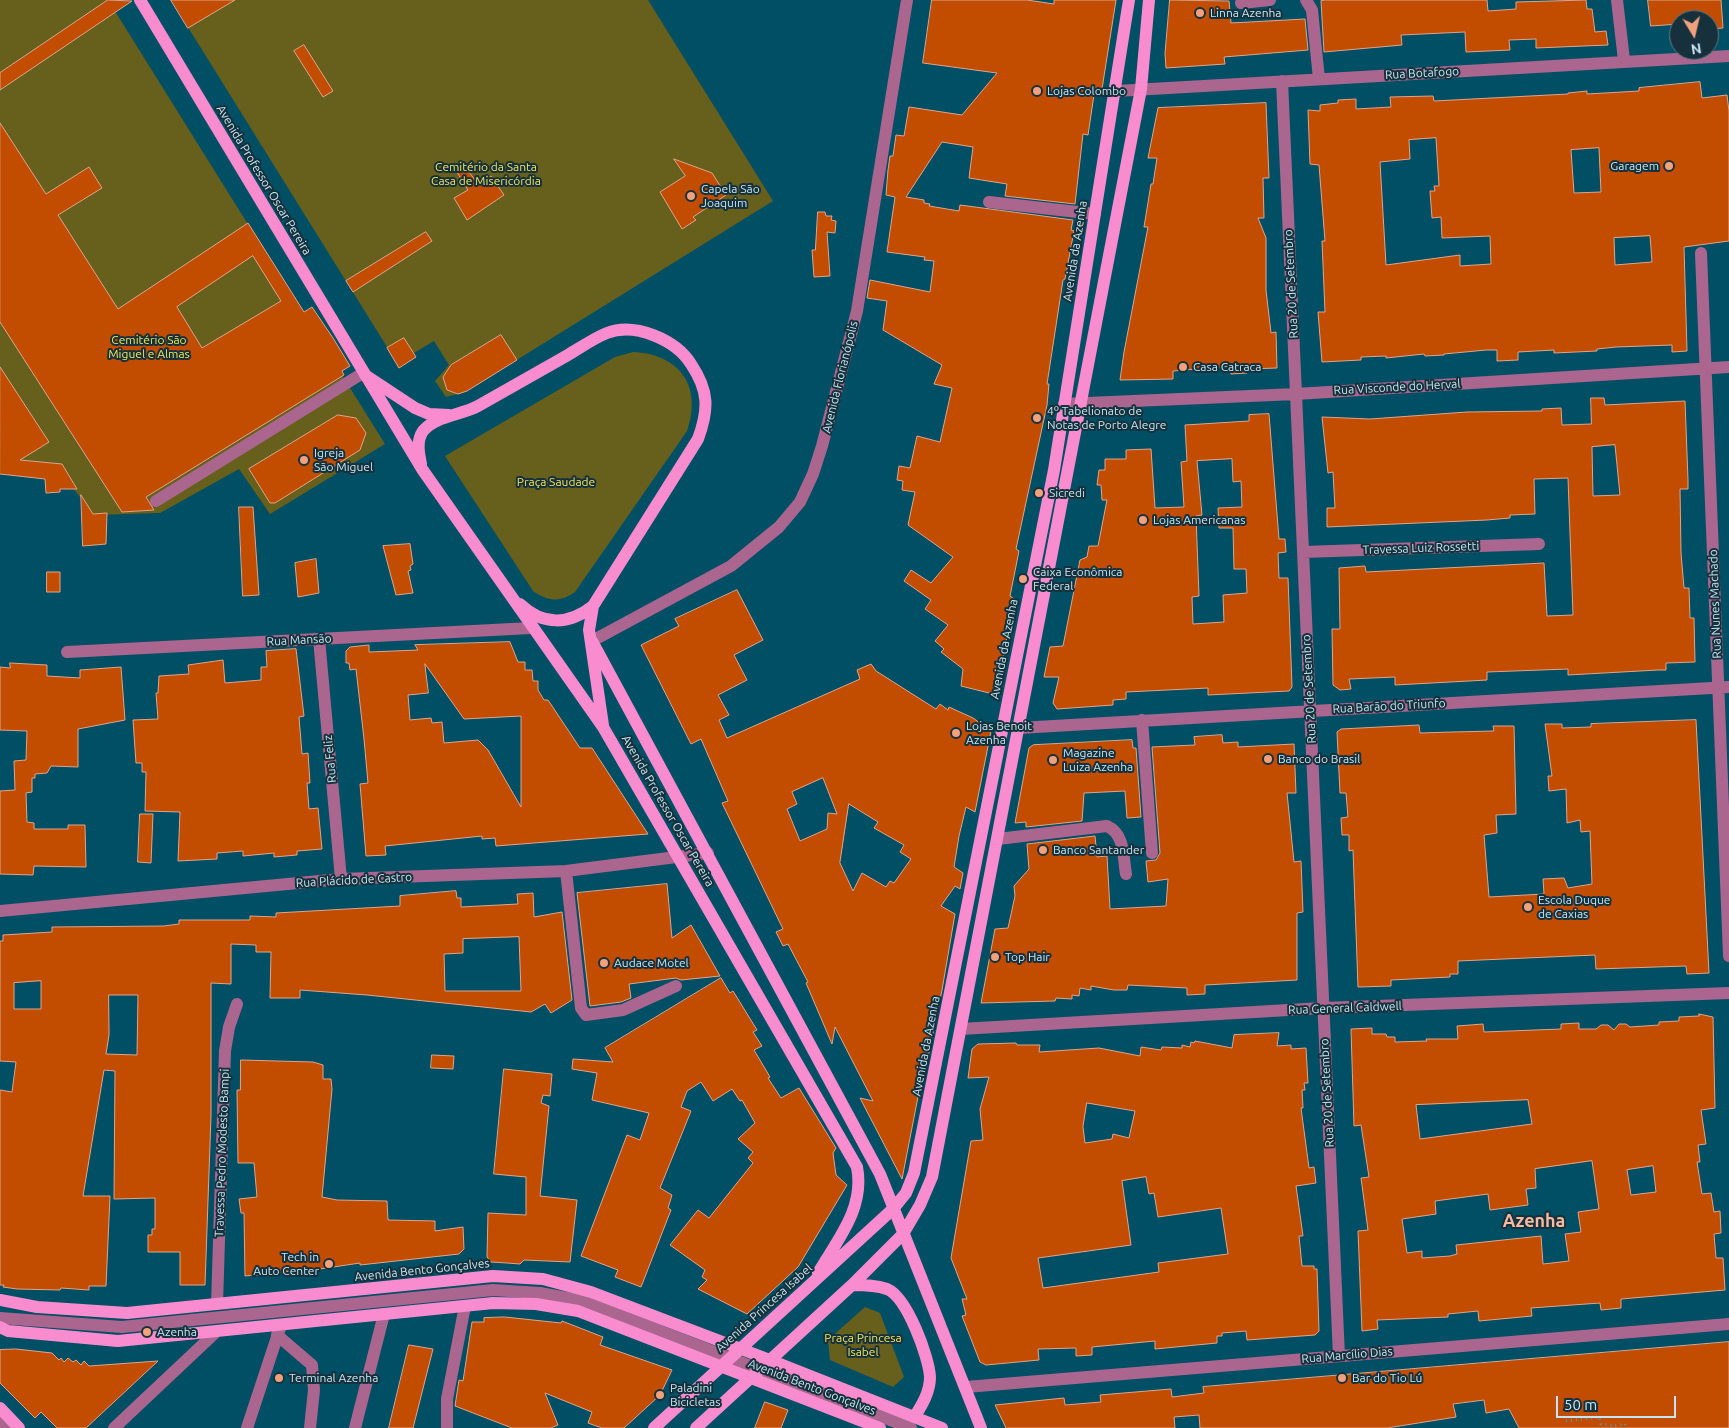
<!DOCTYPE html>
<html>
<head>
<meta charset="utf-8">
<style>
	body { margin:0 }
	#map { position:relative; width:1729px; height:1428px; overflow:hidden; background:#004f65; font-family:Ubuntu,sans-serif }
	canvas { display:block }
	.north { position:absolute; left:1669px; top:10px; width:50px; height:50px; box-sizing:border-box; background:#16313b; border:1px solid #5c7984; border-radius:50%; rotate:171deg; font-size:14px; font-weight:700; line-height:20px; text-align:center; color:#c5e5f2 }
	.north::after { content:''; display:block; margin:auto; width:18px; height:22px; background:#f2a17e; clip-path:polygon(50% 0,100% 100%,50% 72%,0 100%) }
	.scale { position:absolute; left:1556px; top:1396px; width:120px; height:22px; box-sizing:border-box; border:2px solid #c5e5f2; border-top:0; padding-left:6px; font-size:15px; line-height:18px; white-space:nowrap; color:#c5e5f2; -webkit-text-stroke:4px #16313b; paint-order:stroke }
</style>
</head>
<body>
<div id="map">
<canvas width="1729" height="1428"></canvas>
<div class="north">N</div>
<div class="scale">50 m</div>
</div>
<script>
const context = document.querySelector('canvas').getContext('2d');
context.lineJoin = 'round';
function paint(path, color) {
  context.fillStyle = color;
  context.fill(path, 'evenodd');
}
function trace(path, color, width, dash) {
  context.strokeStyle = color;
  context.lineWidth = width;
  context.lineCap = dash ? 'butt' : 'round';
  context.setLineDash(dash || []);
  context.stroke(path);
}
function write(font, color, halo, rows, align = 'center') {
  context.font = font + ' Ubuntu,sans-serif';
  context.lineWidth = 4;
  context.setLineDash([]);
  context.textBaseline = 'middle';
  context.strokeStyle = halo;
  context.fillStyle = color;
  for (const [text, x, y, turn = 0] of rows) {
    context.save();
    context.translate(x, y);
    context.rotate((+turn || 0) * Math.PI / 180);
    context.textAlign = isNaN(turn) ? turn : align;
    if (halo) context.strokeText(text, 0, 0);
    context.fillText(text, 0, 0);
    context.restore();
  }
}
const green = new Path2D(`
	M0 0H108L385 444 270 514 239 469 160 513 94 515 56 466 0 461Z
	M171 0H648L773 201 465 392 446 397 435 381 449 365 434 341 397 363Z
	M633 352C679 354 703 386 687 431L575 592C561 602 548 602 533 591L445 456 615 357Z
	M865 1307 880 1313 904 1377 893 1387 830 1360 828 1340Z`);
const building = new Path2D(`
	M108 0 132 1 0 90V73Z
	M171 0H235L188 28Z
	M932 0H1027L1054 4V0H1116L1102 89 1095 88 1088 135 1083 134 1075 204 1005 196 1007 184 969 178 973 147 942 142 906 197 924 200V203L930 204 929 206 959 211 960 205 1073 220 1071 230 1074 231 1065 279 1063 280 1047 384H1049L1047 405 1016 549 1019 551 1010 596 1017 601 1009 637 1007 636 997 695 961 686 963 669 941 652 944 649 935 641 948 625 925 609 931 600 904 581 911 570 931 583 953 557 908 525 915 492 902 490 903 481 897 480 899 466 910 468 917 436 940 442 952 388 934 384 942 365 883 330 887 301 867 298 870 280 930 292 934 261 924 260 925 257 887 252 895 197 886 195 888 170 890 156H893L896 135 904 136 909 107 962 115 997 73 923 63Z
	M1170 0 1229 1 1231 23 1305 19 1308 50 1224 57 1225 64 1166 68 1165 54Z
	M1326 0H1487L1488 11 1516 9V2L1586 0 1587 9H1592L1595 32 1606 31 1608 45 1536 48V39L1509 40 1510 50 1466 52 1465 32 1401 35 1402 45 1324 52 1321 1Z
	M1648 0H1721L1723 28 1709 29V20H1679V24L1651 26Z
	M304 45 333 91 323 97 294 51Z
	M1700 82 1702 98 1727 95 1729 111V241L1684 247 1687 351 1672 352V345L1616 347 1597 349V351L1554 353V350L1518 352V360L1497 361V350H1486L1444 354V355L1425 356 1424 354 1386 358V356L1361 357V360L1322 362 1318 312H1325L1322 241H1325L1319 165 1310 164 1308 110 1320 111V105L1338 103V100L1356 99V109L1391 107 1390 97 1433 96 1434 101 1568 94V93L1587 91V94L1639 91V88ZM1436 138 1439 186H1434L1435 191H1430L1432 218 1441 217 1442 238 1490 236 1491 264 1460 266V255L1386 265 1380 162 1410 159 1409 140ZM1599 148 1601 192 1574 193 1571 150ZM1650 236 1652 262 1615 265 1614 238Z
	M1266 103 1269 178H1263L1264 218H1258L1266 238V290L1271 333 1276 332 1277 368 1247 369V373L1231 374 1230 366 1173 371V379L1120 380 1124 352 1148 227H1144L1151 184H1153L1157 158H1148L1158 108Z
	M0 123 46 194 89 167 102 188 58 215 118 309 248 223 304 312 312 307 333 338 350 366 342 371 344 375 146 497 154 510 122 512 0 322ZM253 256 281 301 202 348 177 307Z
	M674 159 712 173 726 195 693 217 696 220 682 229 660 192 685 176Z
	M463 164 478 184 491 176 504 195 467 220 454 198 468 190 455 169Z
	M818 212H825L826 216H832L831 220 836 221 835 233 827 232 830 276 814 277 812 250H815Z
	M426 232 432 241 353 292 346 281Z
	M501 335 517 360 467 391 458 394 447 390 443 377 451 365Z
	M404 338 416 357 399 368 387 348Z
	M0 367 49 442 20 460 62 464 77 489H60V492L46 493 45 479 0 474Z
	M1591 398H1604L1605 405 1685 401 1688 480V489H1680L1681 553 1684 588H1689L1690 618H1694L1695 662 1666 663V670H1658L1568 675V669L1487 672V680L1395 685V677L1349 679 1351 689 1340 690 1333 685 1332 629H1340L1339 568 1365 566 1366 572 1544 563 1547 616 1573 615 1568 478 1534 479 1535 514 1510 515V518L1487 520 1327 527V508H1335L1333 472 1328 473 1322 417 1370 419 1467 412 1542 411V409L1561 408 1562 425 1591 424ZM1615 445 1620 495 1593 496 1592 447Z
	M1269 414 1279 539H1285L1286 552 1278 553 1279 578H1288L1292 687 1289 691 1208 695V688L1126 692V699L1113 700V705L1057 709 1053 703 1059 677H1044L1050 647 1063 646 1080 560 1087 557 1089 546H1098L1107 500H1102L1101 485H1097L1099 470H1105V459H1126V450L1151 449 1155 508 1184 507 1181 462 1187 461 1185 425 1249 421V415ZM1232 459 1233 482 1241 481 1242 507 1218 508 1219 528H1233L1234 569H1246L1247 593 1223 595 1224 622 1193 624 1192 597 1199 596 1196 516 1202 515 1197 461Z
	M338 415 356 418 366 433 360 450 275 503H270L249 469Z
	M81 495 93 514 107 513 106 544 83 546Z
	M239 507H253L259 595 243 596Z
	M410 544 413 564 410 566 411 570 408 571 413 593 396 595 383 546Z
	M316 559 319 593 298 597 295 563Z
	M47 572H60V592H47Z
	M737 590 763 640 734 655 747 680 718 695 729 715 719 720 727 738 860 679 857 670 871 664 876 671 936 709 940 704 948 710 949 707 973 718 991 731 975 812 966 807 959 836 954 867 963 873 960 889 955 886 941 906 955 914 942 990 927 1062 925 1061 902 1179 860 1098 873 1101 835 1027 832 1044 806 983 808 982 788 944 783 946 776 932 783 929 722 803 728 801 701 739 691 744 641 645 679 626 675 619ZM823 778 837 814 828 813 827 829 800 841 787 809 797 804 792 792ZM849 804 878 822 874 828 904 845 900 852 911 859 894 883 890 881 886 887 862 873 853 891 840 863Z
	M510 642 518 662H525V670H532L533 681H538V690L544 700H548L580 748H592L648 834 496 846 495 838 482 839V836L385 846 386 855 366 856 360 784 368 783 364 739 356 669 350 670 349 663H346V651L350 647 369 645V652L418 650 415 645ZM425 664 464 719 521 716V807L488 750 478 740 444 743 442 722 432 723 431 718 410 720 408 695 428 693Z
	M296 649 304 716 299 717 302 754 308 753 310 783H307L309 809 318 808 322 849 297 851V855L274 857V853L243 856V851L217 853V859L178 861 180 812 145 811 146 772H142V763H136L133 720 158 719 156 693H158L159 676 189 674 188 665 223 660 225 683 261 680V667H267L266 651Z
	M10 663 47 665V676L80 678V670L121 667 125 720 78 729V767L51 766 47 773 35 774V778H32V792L26 793 27 822 34 823V829H68V825H85L86 867 34 866 33 875 0 874V791L15 790 14 761 26 760 27 731 0 730V667L10 668Z
	M1696 720 1709 973 1687 974 1686 966 1596 969 1595 955 1458 961V974H1450V977L1391 980V986L1358 987 1353 850 1349 851V835H1342L1341 818 1348 817 1346 793H1340L1337 732 1341 729 1419 725 1420 733 1452 732 1494 731 1493 726H1514L1516 814 1496 815 1497 833 1484 835 1489 897 1544 894 1543 879 1564 878 1568 888 1592 884 1590 831 1581 832 1580 820 1567 823 1566 789 1549 791 1548 776H1552L1545 724H1562V728L1591 727V724Z
	M1222 735 1223 743 1238 742V747L1294 744 1296 793H1287L1294 862 1301 861 1303 912 1297 913V980L1205 985V994L1187 995V988L1128 985 1127 990H1114L1091 986V990L1080 988 1079 996 1072 995V999L1056 998 1055 1001 981 1003 995 929 1008 928 1015 896 1014 886 1029 869 1027 844 1095 836 1097 857 1107 856 1110 909 1166 906 1168 879 1148 882 1146 861 1156 860 1160 853 1152 747 1195 745 1194 737Z
	M1132 740 1133 748H1136L1141 817 1127 818 1125 791 1084 793 1082 821 1026 827V822L1015 823 1029 748 1033 745Z
	M140 814H153L151 863 138 862Z
	M667 884 672 938 691 925 720 976 681 980 676 978 629 984 631 998 621 1002 590 1006 577 893Z
	M456 891 457 898H461V907L518 904 517 894 533 893 534 917 562 912 572 1000 551 1013 545 1004 531 1012 367 995 300 990V998H270L271 952H256V945L231 944V984L211 983V1116L205 1285H180V1252H148V1235H152V1229H155V1198L114 1199 115 1071 104 1070 83 1196H110L106 1286H89V1290L61 1288 60 1290 17 1289 3 1287 4 1285H0V1090L12 1092 16 1062 0 1061V941H3V935L52 932V927L164 926 179 924V920H250V916L276 917V913L400 906V896ZM519 937 521 991H445L444 954 463 953V939ZM41 981V1009H14V983ZM109 995H138L137 1055 106 1054 109 1035Z
	M721 978 730 993 733 991 757 1030 753 1032 762 1046 754 1050 770 1077 768 1078 781 1098 799 1088 836 1148 833 1153 836 1175 847 1185 798 1267 747 1314 698 1289 707 1280 702 1277 705 1270 670 1245 698 1210 709 1218 753 1163 748 1158 753 1152 738 1139 755 1123 742 1100 740 1101 732 1089 713 1101 701 1082 687 1091 681 1107 691 1111 660 1188 672 1195 668 1208 671 1210 641 1287 615 1277 618 1270 581 1256 627 1135 640 1140 649 1113 592 1100 597 1073 572 1069 573 1059 613 1062 605 1048Z
	M1699 1014 1713 1017 1715 1108 1701 1110 1706 1144 1698 1145 1700 1162H1697L1702 1194 1711 1193 1714 1212 1720 1211 1721 1233 1714 1234 1716 1258H1723L1725 1290 1621 1299V1308L1601 1310 1600 1303 1531 1308 1532 1316 1479 1321 1478 1311 1448 1314V1317L1377 1320 1378 1329 1362 1331 1358 1231 1368 1230 1361 1178 1369 1177 1361 1125 1354 1126 1351 1029 1372 1028V1034H1386L1387 1037H1395V1042L1427 1041 1426 1039H1458L1457 1026 1483 1024 1484 1032 1561 1029V1024L1579 1023V1029H1596L1601 1025H1608L1614 1030 1619 1024H1626L1630 1027 1659 1025V1022L1679 1021V1017L1699 1016ZM1528 1100 1532 1124 1420 1139 1416 1105ZM1592 1161 1599 1209 1578 1212 1581 1232 1565 1234 1569 1261 1543 1264 1541 1236 1456 1245 1457 1254 1450 1256 1422 1258V1251L1407 1253 1402 1219 1436 1214 1435 1201 1488 1194 1490 1210 1528 1205 1526 1189 1536 1188 1535 1169ZM1653 1166 1656 1192 1631 1195 1627 1170Z
	M1279 1033 1277 1046 1291 1045V1049L1306 1048 1308 1083H1304L1305 1090H1302L1303 1108H1301L1309 1168 1314 1167 1316 1183 1296 1186 1303 1236H1299L1302 1266H1314V1269H1317L1319 1331 1315 1335 1247 1340 1246 1331 1222 1333V1336H1217V1343L1155 1349V1341L1092 1347V1355L1076 1356V1348L1038 1349 1039 1360 986 1365 980 1362 962 1316 966 1315 962 1299H967L951 1258 971 1141 983 1140 980 1109 989 1077 968 1078 972 1049 978 1044 1016 1043 1017 1045H1040L1039 1052 1099 1048 1140 1056 1141 1047 1161 1050 1162 1047 1182 1048V1045L1190 1047 1191 1042 1194 1043 1195 1041 1232 1048 1234 1035ZM1087 1103 1135 1111 1129 1138 1113 1134 1112 1139 1085 1143 1083 1127ZM1146 1177 1149 1194 1154 1193 1158 1217 1221 1208 1228 1254 1158 1263 1159 1272 1043 1288 1038 1258 1131 1245 1122 1181Z
	M432 1055 454 1056 453 1069 431 1068Z
	M241 1060 313 1062 323 1065V1079H331L332 1089 322 1197 337 1200 387 1201 388 1220 435 1221V1231L463 1227 464 1249 459 1254 360 1265V1263L293 1273V1271L245 1276 244 1213H241L239 1199 257 1197 254 1163H238L237 1090H240Z
	M504 1069 552 1074 550 1096 543 1095 541 1103 549 1106 540 1196 577 1200 570 1262 524 1260 520 1264 507 1263 491 1262 487 1257 488 1213 526 1215V1177L494 1174Z
	M505 1317 561 1323 562 1321 603 1337 600 1345 672 1370 660 1395 624 1428H602L588 1423 592 1412 545 1393 558 1425 551 1428H512L455 1406 459 1380 463 1381 472 1322H484V1318Z
	M1729 1342V1428H1519L1509 1409 1486 1413 1484 1400 1453 1404 1456 1417 1387 1428H1200L1199 1415 1174 1417 1175 1428H1006L995 1405 1064 1398 1065 1405 1101 1402 1100 1395 1171 1389 1172 1397 1204 1393 1203 1387Z
	M409 1345 433 1349 413 1428H389Z
	M16 1349 52 1353 59 1360 61 1358 64 1362 68 1358 73 1362 76 1360 81 1365 84 1361 89 1366 158 1361 86 1428H57L41 1412 35 1418 0 1383V1350Z
	M765 1402 788 1410 781 1428H755Z`);
const path = new Path2D(`
	M1566 1421 1599 1417 1601 1424 1614 1426 1625 1424 1627 1428`);
const minor = new Path2D(`
	M1306 0 1312 10 1319 79
	M1617 0 1624 60
	M1241 3 1270 0
	M1282 81 1339 1356
	M1116 91 1729 56
	M989 202 1095 214
	M1701 253 1729 956
	M1064 404 1296 394 1729 367
	M156 501 363 373
	M1303 552 1539 544
	M319 639 341 879
	M592 641 731 566 779 527 800 502 813 474 822 446 857 311 907 0
	M67 652 531 628
	M1142 720 1152 853
	M1019 728 1729 687
	M998 839 1107 826C1125 834 1123 857 1126 874
	M566 871 581 1008 586 1015 623 1010 676 986
	M0 911 341 879 566 871 708 853
	M961 1029 1323 1008 1729 993
	M217 1304 225 1051 229 1027 237 1004
	M0 1318 122 1327 493 1290 540 1293 583 1301 911 1428
	M277 1335 312 1365 314 1390 310 1428
	M966 1387 1729 1324
	M0 1421 6 1428
	M114 1428 215 1333
	M247 1428 280 1328
	M355 1428 384 1314
	M447 1428V1399L465 1306`);
const major = new Path2D(`
	M140 0 422 469 603 727 857 1167C865 1208 838 1239 818 1273
	M365 375 415 408 429 414 449 415
	M421 464C419 454 416 441 423 431 435 416 462 415 478 406 508 389 538 372 568 355 580 348 594 338 607 333 635 322 676 340 691 364 709 391 709 409 698 439L593 606 589 630 603 725
	M520 604C543 626 569 625 593 606
	M592 641 880 1174 981 1428
	M852 1285C864 1285 876 1285 887 1289 907 1297 929 1357 930 1377 930 1392 922 1405 915 1416
	M0 1300 37 1307 127 1313 493 1276 543 1279 591 1292 770 1360 942 1428
	M0 1327 8 1331 118 1341 493 1303 536 1304 578 1311 880 1428
	M0 1408 19 1428
	M654 1428 893 1209 906 1193 914 1173 1054 470 1129 0
	M696 1428 852 1285 903 1234 920 1205 932 1177 1141 89 1149 0`);
const markers = [
	[1200,13,5,"#f2a17e"],
	[1037,91,5,"#f2a17e"],
	[1669,166,5,"#f2a17e"],
	[691,196,5,"#f2a17e"],
	[1183,367,5,"#f2a17e"],
	[1037,418,5,"#f2a17e"],
	[304,460,5,"#f2a17e"],
	[1039,493,5,"#f2a17e"],
	[1143,520,5,"#f2a17e"],
	[1023,579,5,"#f2a17e"],
	[956,733,5,"#f2a17e"],
	[1268,759,5,"#f2a17e"],
	[1053,760,5,"#f2a17e"],
	[1043,850,5,"#f2a17e"],
	[1528,907,5,"#f2a17e"],
	[995,957,5,"#f2a17e"],
	[604,963,5,"#f2a17e"],
	[329,1264,5,"#f2a17e"],
	[147,1332,5,"#f2a17e"],
	[279,1378,5,"#f2a17e"],
	[1342,1378,5,"#f2a17e"],
	[660,1395,5,"#f2a17e"]
];
const poiNames = [
	["Linna Azenha",1210,13],
	["Lojas Colombo",1047,91],
	["Garagem",1659,166,"right"],
	["Capela São",701,189],
	["Joaquim",701,203],
	["Casa Catraca",1193,367],
	["4º Tabelionato de",1047,411],
	["Notas de Porto Alegre",1047,425],
	["Igreja",314,453],
	["São Miguel",314,467],
	["Sicredi",1049,493],
	["Lojas Americanas",1153,520],
	["Caixa Econômica",1033,572],
	["Federal",1033,586],
	["Lojas Benoit",966,726],
	["Azenha",966,740],
	["Magazine",1063,753],
	["Luiza Azenha",1063,767],
	["Banco do Brasil",1278,759],
	["Banco Santander",1053,850],
	["Escola Duque",1538,900],
	["de Caxias",1538,914],
	["Top Hair",1005,957],
	["Audace Motel",614,963],
	["Tech in",319,1257,"right"],
	["Auto Center",319,1271,"right"],
	["Azenha",157,1332],
	["Terminal Azenha",289,1378],
	["Bar do Tio Lú",1352,1378],
	["Paladini",670,1388],
	["Bicicletas",670,1402]
];
const streetNames = [
	["Rua Botafogo",1422,73,-3],
	["Avenida Professor Oscar Pereira",264,180,59],
	["Avenida da Azenha",1075,251,-81],
	["Rua 20 de Setembro",1291,284,-93],
	["Avenida Florianópolis",840,377,-76],
	["Rua Visconde do Herval",1397,387,-3],
	["Travessa Luiz Rossetti",1421,548,-2],
	["Rua Nunes Machado",1715,604,-92],
	["Rua Mansão",299,640,-3],
	["Avenida da Azenha",1004,649,-79],
	["Rua 20 de Setembro",1309,689,-93],
	["Rua Barão do Triunfo",1389,706,-3],
	["Rua Feliz",330,759,-95],
	["Avenida Professor Oscar Pereira",668,811,60],
	["Rua Plácido de Castro",354,880,-3],
	["Rua General Caldwell",1345,1008,-2],
	["Avenida da Azenha",926,1046,-79],
	["Rua 20 de Setembro",1327,1093,-93],
	["Travessa Pedro Modesto Bampi",222,1153,-88],
	["Avenida Bento Gonçalves",422,1270,-6],
	["Avenida Princesa Isabel",764,1308,-42],
	["Rua Marcílio Dias",1347,1355,-5],
	["Avenida Bento Gonçalves",812,1387,21]
];
const parkNames = [
	["Cemitério da Santa",486,167],
	["Casa de Misericórdia",486,181],
	["Cemitério São",149,340],
	["Miguel e Almas",149,354],
	["Praça Saudade",556,482],
	["Praça Princesa",863,1338],
	["Isabel",863,1352]
];
const districtNames = [
	["Azenha",1534,1221]
];
paint(green, '#67601c');
paint(building, '#c24c00');
trace(building, '#dea58d', 1);
trace(path, '#5d96a8', 3, [1, 4]);
trace(minor, '#aa668f', 12);
trace(major, '#f98ccf', 12);
for (const [x, y, r, color] of markers) {
  const dot = new Path2D();
  dot.arc(x, y, r, 0, 2 * Math.PI);
  context.fillStyle = color;
  context.fill(dot);
  trace(dot, '#16313b', 2);
}
write('12px', '#c5e5f2', '#16313b', poiNames, 'left');
write('12px', '#c5e5f2', '#16313b', streetNames);
write('12px', '#f0e358', '#16313b', parkNames);
write('bold 18px', '#f8baa0', '#16313b', districtNames);
</script>
</body>
</html>
